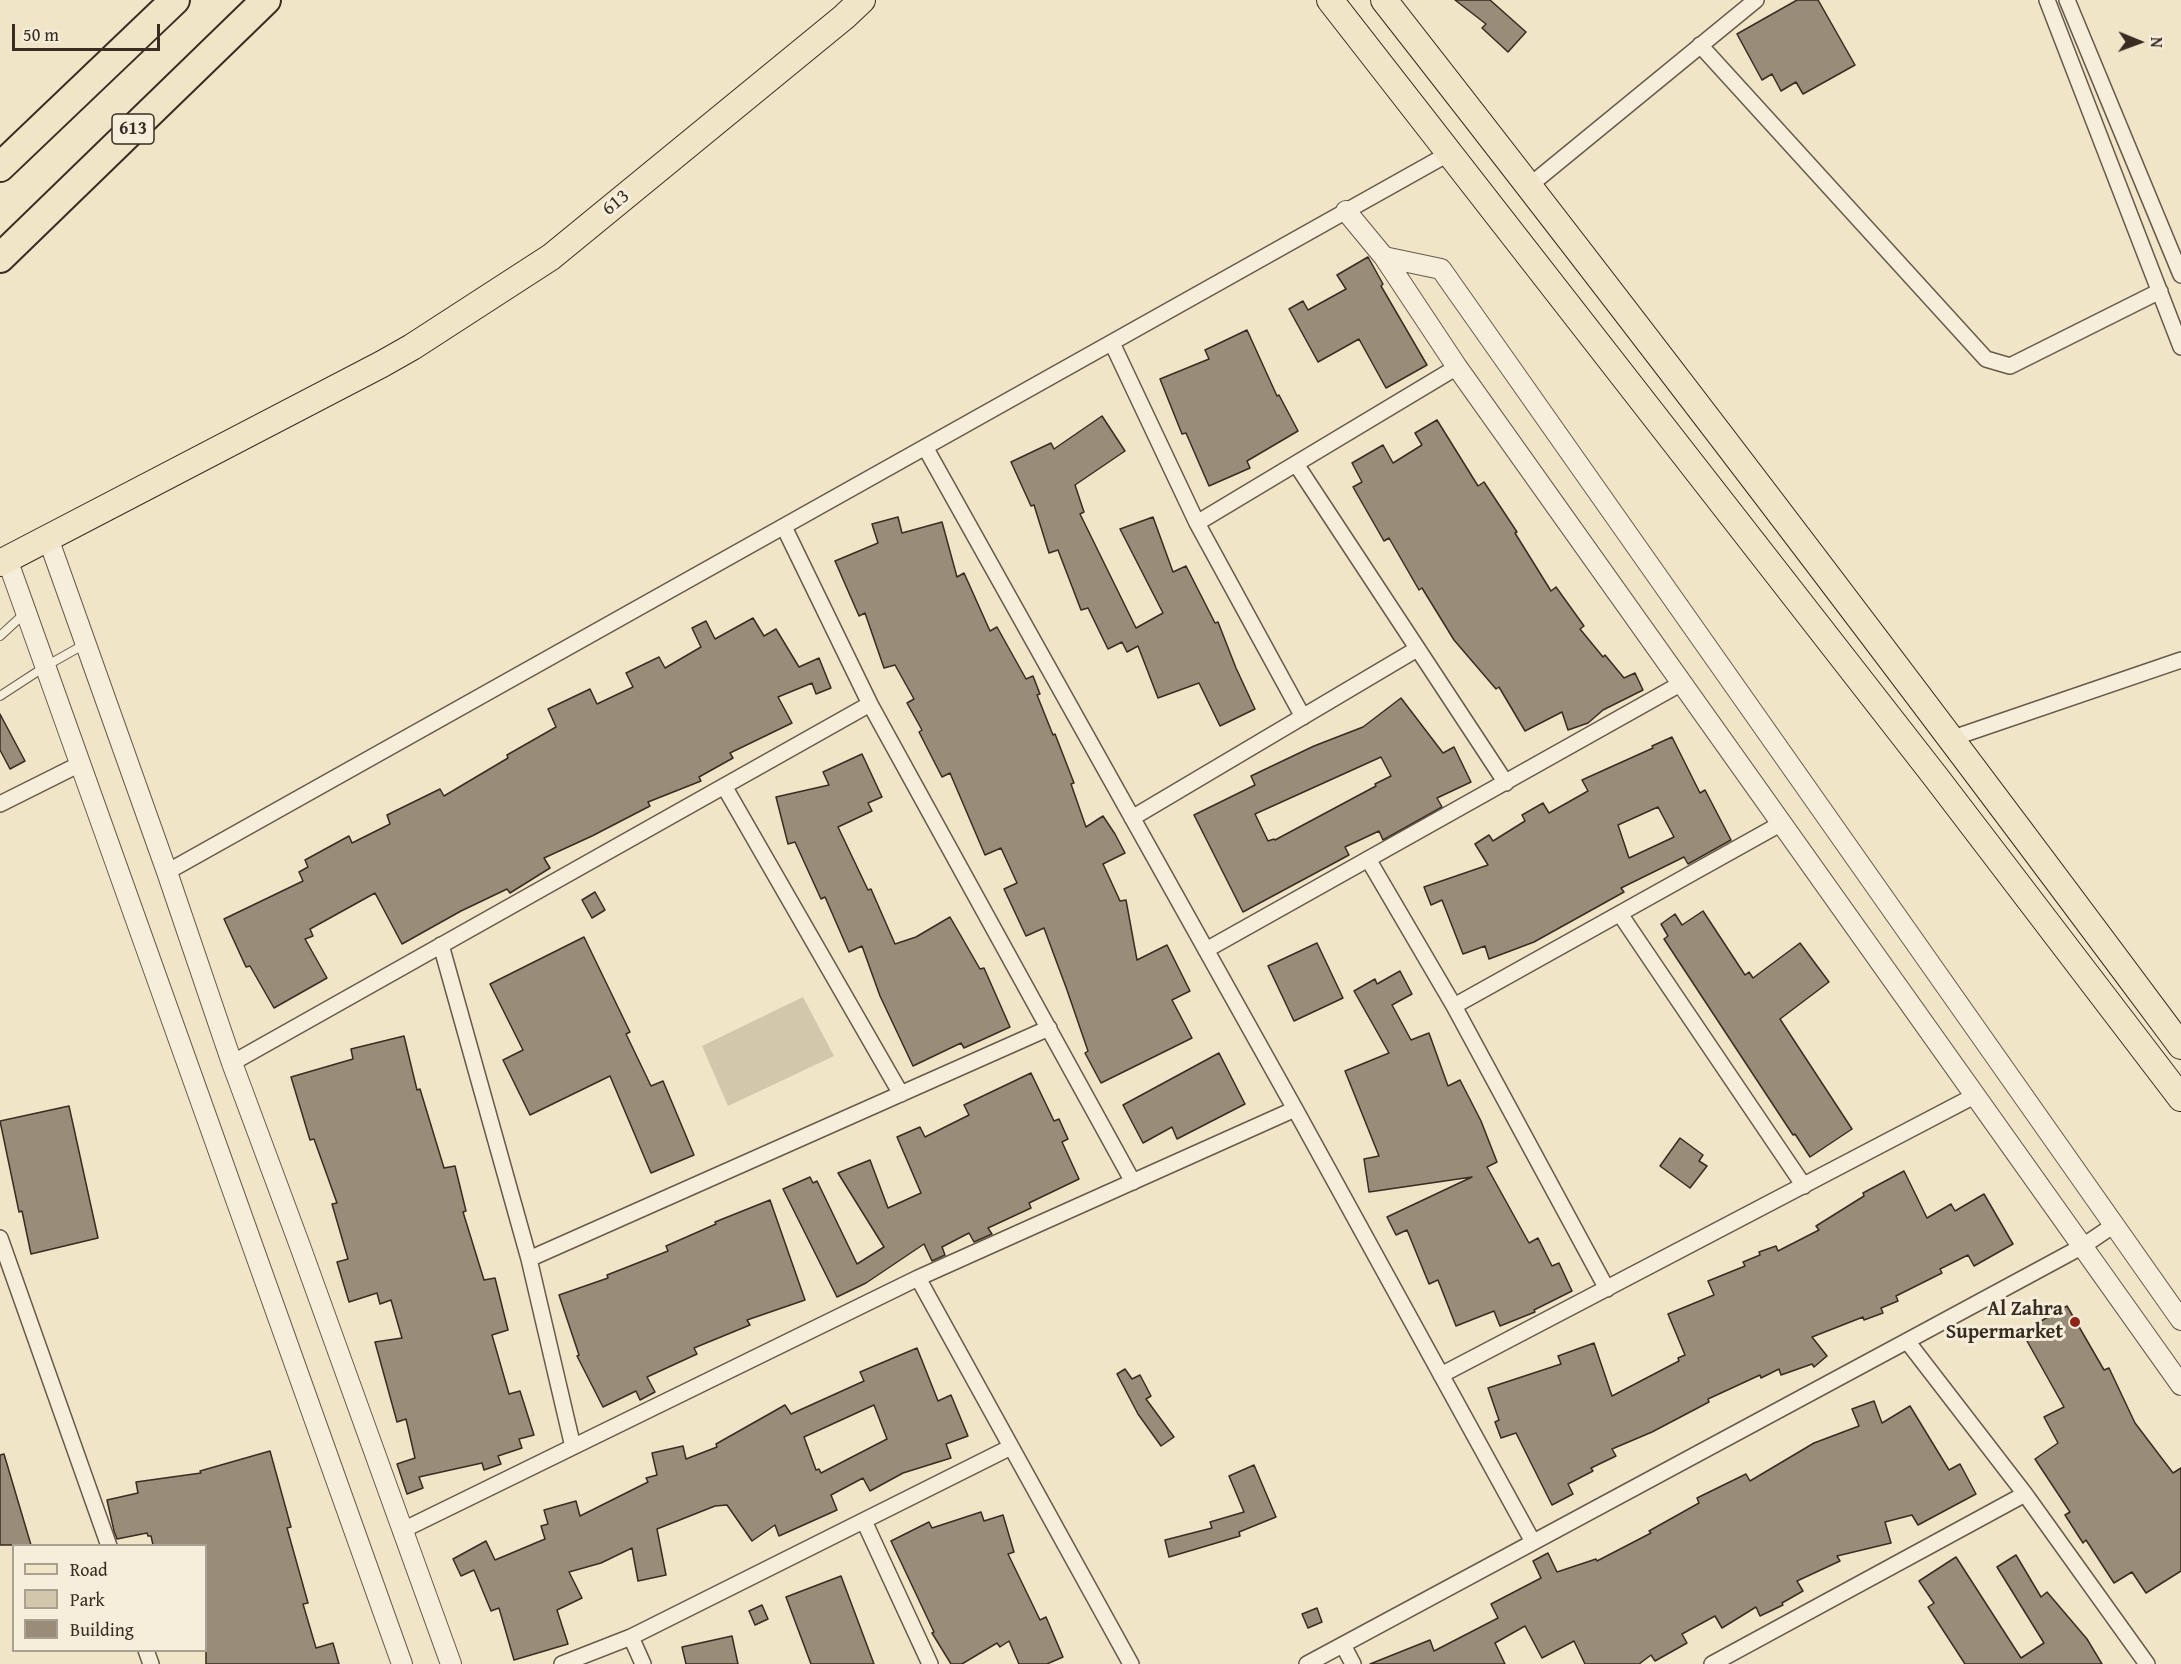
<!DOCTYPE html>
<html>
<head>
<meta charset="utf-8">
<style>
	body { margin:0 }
	#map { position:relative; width:2181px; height:1664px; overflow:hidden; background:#f1e5c7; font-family:"Gentium Book Plus",serif }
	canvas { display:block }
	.legend { position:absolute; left:12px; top:1544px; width:195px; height:108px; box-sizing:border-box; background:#f6eedb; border:2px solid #aaa091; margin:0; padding:8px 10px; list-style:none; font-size:18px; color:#392c22 }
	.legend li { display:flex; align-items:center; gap:12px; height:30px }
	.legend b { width:30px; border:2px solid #aaa091 }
	.north { position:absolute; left:2109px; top:12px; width:60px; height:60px; -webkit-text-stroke:4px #f6eedb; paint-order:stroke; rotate:91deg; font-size:16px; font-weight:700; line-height:24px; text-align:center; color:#392c22 }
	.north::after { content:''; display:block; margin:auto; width:21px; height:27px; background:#392c22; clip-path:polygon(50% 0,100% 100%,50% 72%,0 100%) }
	.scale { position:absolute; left:12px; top:24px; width:148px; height:27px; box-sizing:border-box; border:3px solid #392c22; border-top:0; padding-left:8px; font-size:18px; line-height:21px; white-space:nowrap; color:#392c22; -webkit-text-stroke:4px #f6eedb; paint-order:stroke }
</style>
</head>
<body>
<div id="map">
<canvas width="2181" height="1664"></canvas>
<ul class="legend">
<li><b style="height:8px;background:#f1e5c7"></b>Road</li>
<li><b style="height:16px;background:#d2c6ab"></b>Park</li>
<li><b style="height:16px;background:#998c78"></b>Building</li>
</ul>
<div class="north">N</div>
<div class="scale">50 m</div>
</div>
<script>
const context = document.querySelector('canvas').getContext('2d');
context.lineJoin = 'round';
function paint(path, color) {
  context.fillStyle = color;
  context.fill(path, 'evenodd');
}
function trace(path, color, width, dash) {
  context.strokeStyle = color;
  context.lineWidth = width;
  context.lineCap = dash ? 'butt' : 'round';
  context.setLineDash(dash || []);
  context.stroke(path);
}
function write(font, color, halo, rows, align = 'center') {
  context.font = font + ' "Gentium Book Plus",serif';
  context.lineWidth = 6;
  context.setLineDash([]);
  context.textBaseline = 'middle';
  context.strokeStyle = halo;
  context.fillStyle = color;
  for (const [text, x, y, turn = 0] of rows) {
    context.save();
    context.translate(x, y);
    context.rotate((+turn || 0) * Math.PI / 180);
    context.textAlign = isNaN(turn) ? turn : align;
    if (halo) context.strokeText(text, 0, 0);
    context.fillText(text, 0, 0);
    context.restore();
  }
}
const green = new Path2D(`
	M803 997 834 1056 728 1106 702 1046Z`);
const building = new Path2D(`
	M1455 0H1490L1526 32 1508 52 1482 28 1486 24Z
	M1797 0H1818L1855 65 1803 94 1796 82 1781 91 1772 74 1762 80 1737 34Z
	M1368 257 1383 284 1381 286 1427 365 1386 388 1359 339 1318 362 1289 309 1303 301 1308 310 1346 289 1337 275Z
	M1247 330 1277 396 1279 395 1298 431 1247 461 1250 468 1209 486 1186 433 1182 434 1160 379 1209 359 1205 350Z
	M1102 416 1125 451 1075 485 1084 512 1080 514 1136 628 1163 613 1120 529 1153 517 1173 572 1186 566 1215 623 1218 622 1236 668 1255 709 1220 726 1199 683 1158 698 1138 646 1127 652 1122 642 1108 649 1088 608 1081 610 1058 550 1049 553 1034 505 1031 506 1011 462 1051 443 1054 449Z
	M1437 420 1478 486 1484 482 1517 532 1515 533 1551 591 1556 587 1584 626 1580 629 1603 657 1605 655 1624 678 1635 673 1643 690 1603 710 1588 723 1568 730 1562 712 1525 731 1499 687 1496 689 1454 640 1422 588 1419 590 1389 538 1384 541 1353 487 1362 482 1352 463 1383 445 1393 463 1422 445 1415 433Z
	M898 517 902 533 942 522 957 577 964 573 990 631 997 627 1026 679 1033 676 1040 694 1037 695 1053 735 1055 734 1074 783 1071 784 1086 827 1103 816 1115 834 1125 853 1103 864 1120 901 1126 900 1137 960 1167 945 1190 991 1172 1000 1192 1038 1101 1083 1085 1053 1088 1051 1067 990 1044 928 1026 936 1004 889 1017 883 1001 848 985 855 950 773 942 777 919 732 922 730 907 703 914 699 895 665 884 668 865 613 859 616 835 561 878 543 872 524Z
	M753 618 764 636 776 629 799 667 819 658 831 688 816 694 812 683 778 697 792 723 730 753 733 758 699 777 701 781 648 802 650 806 592 836 544 858 550 868 510 893 507 889 461 911 402 944 375 893 310 929 313 936 305 939 327 978 274 1008 250 966 246 967 224 919 303 881 299 872 308 867 305 860 349 836 352 843 390 824 387 815 440 789 444 796 508 758 507 755 556 727 548 709 590 689 597 704 633 687 626 673 659 657 665 668 701 647 692 628 706 621 715 639Z
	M1401 698 1443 753 1454 747 1471 782 1437 798 1442 807 1383 840 1379 831 1345 847 1349 855 1243 912 1194 815 1255 785 1251 776 1314 746 1363 727ZM1381 757 1391 776 1375 784 1376 786 1275 840 1274 839 1268 841 1255 814Z
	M0 714 25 761 10 769 0 750Z
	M1672 737 1700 793 1705 790 1731 840 1688 864 1684 857 1621 888 1624 892 1534 942 1489 959 1485 946 1463 954 1442 900 1431 905 1424 887 1488 865 1475 844 1489 835 1493 841 1525 821 1522 815 1543 803 1549 813 1588 791 1582 780 1653 748 1652 746ZM1658 807 1674 837 1629 858 1618 825Z
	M862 754 882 797 868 803 872 811 838 827 868 890 871 889 895 944 916 937 950 917 980 969 984 968 1010 1027 964 1048 961 1043 913 1066 880 996 862 946 849 952 825 897 821 899 795 842 788 844 776 797 829 785 823 772Z
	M595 892 605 910 592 918 582 900Z
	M1703 911 1745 975 1749 972 1753 978 1800 943 1829 982 1780 1019 1852 1129 1810 1157 1795 1134 1793 1135 1664 939 1668 936 1661 924 1675 914 1682 925Z
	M584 937 630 1032 626 1034 651 1086 663 1081 694 1155 651 1173 610 1076 530 1115 503 1060 523 1050 490 984Z
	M1317 943 1343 998 1294 1021 1268 966Z
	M1400 971 1412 994 1392 1005 1411 1040 1429 1033 1448 1086 1460 1080 1481 1121 1497 1162 1487 1167 1529 1243 1538 1238 1552 1266 1559 1263 1572 1291 1534 1310 1535 1312 1500 1326 1494 1311 1456 1326 1438 1280 1429 1284 1407 1230 1396 1235 1387 1217 1472 1177 1369 1192 1364 1159 1379 1156 1345 1071 1389 1053 1354 991 1375 979 1377 984Z
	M404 1036 417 1090 420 1089 444 1168 455 1166 466 1211 463 1212 484 1280 495 1278 508 1330 492 1335 509 1394 520 1391 534 1435 519 1439 522 1448 498 1456 501 1464 484 1470 482 1463 419 1477 423 1488 407 1494 397 1464 415 1458 406 1419 397 1422 375 1342 402 1338 391 1300 380 1304 377 1293 349 1302 337 1262 348 1259 332 1204 337 1203 314 1139 310 1140 291 1077 353 1059 351 1049Z
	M1219 1053 1245 1104 1177 1139 1172 1127 1143 1143 1123 1105Z
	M1031 1073 1054 1121 1059 1119 1068 1139 1062 1142 1079 1179 1029 1203 1031 1208 988 1228 992 1234 974 1242 969 1233 942 1247 945 1255 932 1261 924 1244 866 1283 837 1297 783 1189 810 1177 813 1183 817 1181 857 1264 884 1247 838 1173 870 1160 888 1208 921 1193 897 1137 920 1127 925 1137 969 1115 964 1105Z
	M69 1106 98 1238 31 1254 22 1211 19 1212 0 1121Z
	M1680 1138 1703 1155 1699 1161 1707 1166 1690 1188 1660 1166Z
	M1904 1171 1927 1218 1951 1204 1955 1211 1984 1194 2013 1244 1974 1266 1968 1255 1940 1269 1942 1273 1896 1296 1898 1301 1881 1308 1883 1313 1864 1320 1863 1317 1812 1337 1827 1356 1814 1367 1812 1364 1781 1375 1779 1369 1761 1378 1760 1375 1708 1399 1709 1402 1652 1432 1612 1449 1616 1456 1591 1468 1593 1471 1568 1484 1573 1494 1552 1505 1516 1433 1501 1438 1495 1422 1499 1420 1488 1388 1561 1364 1558 1356 1594 1343 1612 1396 1679 1361 1678 1358 1685 1355 1668 1314 1714 1295 1708 1281 1745 1266 1743 1262 1760 1255 1759 1252 1776 1246 1778 1251 1819 1230 1816 1226 1864 1196 1863 1193Z
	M770 1200 805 1300 747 1320 750 1325 694 1348 697 1354 647 1377 655 1392 640 1400 636 1391 603 1407 577 1356 579 1355 559 1295 608 1278 607 1275 668 1251 666 1246 716 1224 715 1222Z
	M2067 1306 2104 1370 2109 1368 2135 1423 2173 1473 2181 1468V1571L2146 1593 2132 1572 2114 1583 2086 1540 2083 1543 2065 1515 2070 1512 2035 1459 2058 1443 2044 1417 2064 1407 2022 1332Z
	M917 1348 938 1401 951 1395 968 1436 946 1444 951 1458 903 1473 870 1491 863 1478 831 1495 837 1510 779 1536 775 1525 752 1541 727 1505 715 1506 657 1529 666 1575 638 1581 632 1548 601 1563 569 1572 582 1598 557 1610 568 1644 514 1660 499 1608 491 1611 474 1570 461 1576 453 1559 486 1541 495 1560 545 1539 541 1526 548 1524 544 1510 576 1501 580 1516 648 1482 646 1478 657 1475 652 1453 683 1446 686 1459 717 1447 716 1444 785 1405 791 1414 864 1381 860 1372ZM874 1405 887 1439 821 1473 819 1469 816 1470 804 1437Z
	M1125 1369 1132 1379 1140 1375 1151 1396 1146 1399 1174 1437 1161 1446 1138 1414 1117 1374Z
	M1874 1401 1882 1423 1910 1406 1949 1470 1960 1464 1976 1494 1918 1525 1912 1515 1885 1522 1891 1543 1837 1556 1840 1561 1797 1581 1803 1591 1782 1603 1783 1605 1760 1616 1756 1607 1722 1628 1715 1616 1682 1634 1687 1643 1655 1661 1651 1655 1639 1664H1585L1574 1641 1542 1658 1525 1626 1495 1643 1505 1664H1370L1430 1640 1434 1651 1498 1618 1491 1604 1541 1578 1533 1561 1548 1553 1557 1572 1596 1559 1597 1561 1651 1533 1649 1531 1699 1503 1697 1498 1746 1474 1750 1481 1814 1443 1859 1426 1852 1409Z
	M270 1451 291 1527 287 1528 308 1603 303 1604 316 1648 333 1643 339 1664H206V1545H153L151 1536H148L147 1533 117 1539 114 1531 107 1500 138 1493 136 1482 201 1473 200 1471Z
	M4 1454 31 1545H0V1455Z
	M1254 1465 1276 1517 1239 1532 1240 1536 1169 1557 1165 1540 1212 1528 1210 1522 1244 1512 1229 1476Z
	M981 1512 984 1521 1003 1515 1014 1552 1008 1554 1040 1620 1046 1617 1063 1657 1047 1664H1019L1009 1641 1000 1647 997 1643 962 1664H951L932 1633 934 1632 891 1541 929 1522 932 1528Z
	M2016 1555 2041 1597 2047 1592 2087 1639 2102 1664H1965L1928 1607 1934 1603 1919 1581 1956 1557 2021 1658 2044 1643 1997 1567Z
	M841 1576 874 1664H811L786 1597Z
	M762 1605 768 1619 755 1625 749 1611Z
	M1317 1608 1322 1622 1308 1628 1302 1614Z
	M732 1636 738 1664H686L682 1647Z`);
const service = new Path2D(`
	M0 636 25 613
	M0 696 46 666 85 644`);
const minor = new Path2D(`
	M2047 0 2181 347
	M2067 0 2181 275
	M1700 45 1986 359 2010 366 2160 291
	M1529 186 1756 0
	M1112 343 1197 523 1303 717
	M925 447 1295 1109 1533 1542
	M1296 464 1506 783
	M1197 523 1457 367
	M784 527 870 704 1133 1182
	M1950 739 2181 660
	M724 786 901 1094
	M0 804 80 764
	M1132 818 1417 649
	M1368 859 1454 1006 1607 1289
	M167 872 1448 154
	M1620 914 1804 1186
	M441 945 529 1259 573 1447
	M1206 950 1682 683
	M1454 1006 1782 823
	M232 1063 870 704
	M0 1238 109 1546
	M529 1259 1049 1028
	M918 1278 1131 1664
	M1907 1341 2025 1494 2147 1664
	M1441 1375 1976 1095
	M864 1521 930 1664
	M401 1531 918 1278 1295 1109
	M631 1637 643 1664
	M1343 1645 1353 1664
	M146 1650 151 1664
	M562 1664 631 1637 1011 1447
	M1307 1664 1907 1341 2083 1246 2114 1225
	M1712 1664 2025 1494`);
const tertiary = new Path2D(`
	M1346 211 1384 257 1457 367 2181 1385
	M1384 257 1441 269 2181 1320
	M48 538 167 872 232 1063 300 1246 451 1664
	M7 559 402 1664`);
const primary = new Path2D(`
	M1330 0 1935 776 2181 1098
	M1384 0C1654 345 1919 694 2181 1046
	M0 563 382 364 412 347 551 257 844 17 862 0`);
const motorway = new Path2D(`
	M0 167 175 0
	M0 258 266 0`);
const markers = [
	[2075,1322,6,"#8f2418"]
];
const shields = [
	[133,129,42]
];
const shieldNames = [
	["613",133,129]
];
const streetNames = [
	["613",616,203,-40]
];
const poiNames = [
	["Al Zahra",2063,1310],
	["Supermarket",2063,1333]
];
paint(green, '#d2c6ab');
paint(building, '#998c78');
trace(building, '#392c22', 1.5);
trace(service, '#675a4b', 10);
trace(minor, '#675a4b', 18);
trace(tertiary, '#675a4b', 22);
trace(primary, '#392c22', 28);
trace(motorway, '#392c22', 32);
trace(service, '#f6eedb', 8);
trace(minor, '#f6eedb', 15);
trace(tertiary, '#f6eedb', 20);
trace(primary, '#f1e5c7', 26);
trace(motorway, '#f1e5c7', 28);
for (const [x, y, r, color] of markers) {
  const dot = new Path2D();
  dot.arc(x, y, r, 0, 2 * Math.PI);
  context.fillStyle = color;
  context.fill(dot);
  trace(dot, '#f6eedb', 2);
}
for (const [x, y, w] of shields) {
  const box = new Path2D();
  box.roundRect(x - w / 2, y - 15, w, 30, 4.5);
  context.fillStyle = '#f6eedb';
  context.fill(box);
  trace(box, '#392c22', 1.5);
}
write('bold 18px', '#392c22', null, shieldNames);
write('20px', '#392c22', '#f6eedb', streetNames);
write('bold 20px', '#392c22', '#f6eedb', poiNames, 'right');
</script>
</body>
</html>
